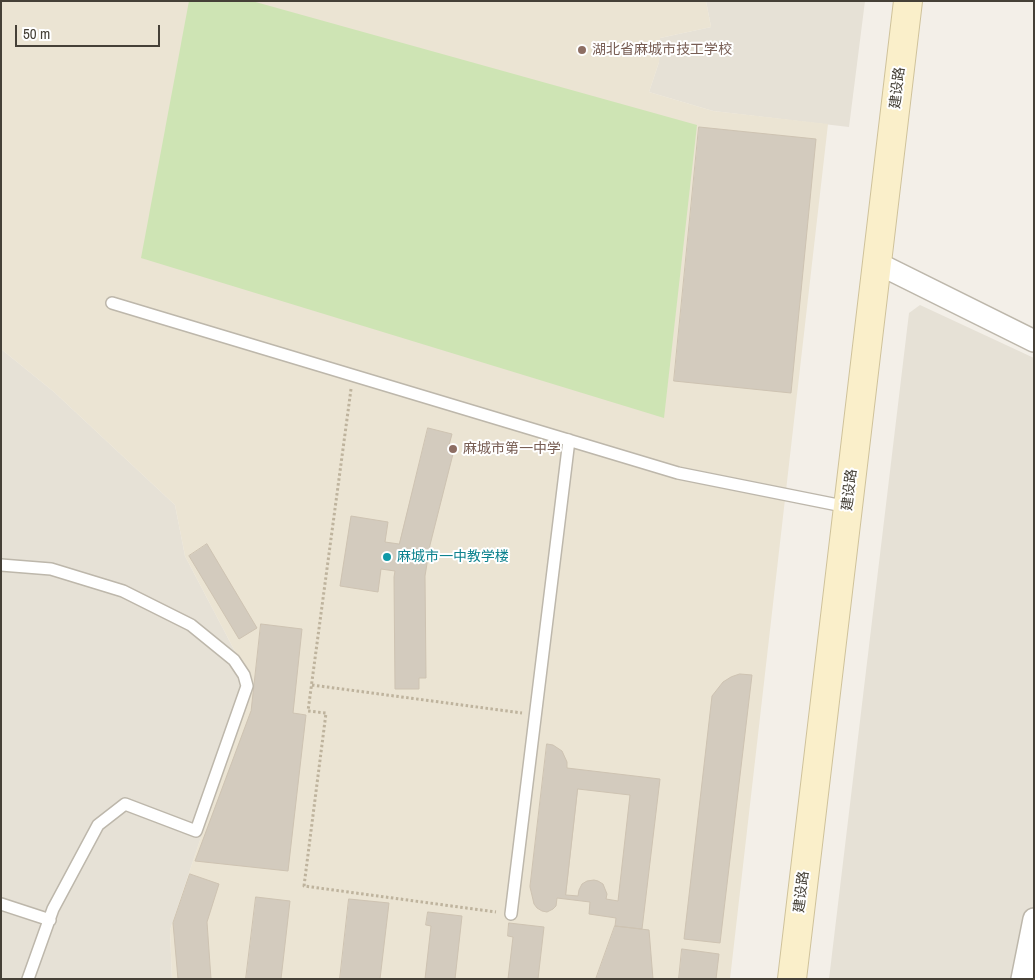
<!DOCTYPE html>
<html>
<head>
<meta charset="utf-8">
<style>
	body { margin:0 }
	#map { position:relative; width:1035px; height:980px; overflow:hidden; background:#f3efe8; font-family:"Archivo Narrow",sans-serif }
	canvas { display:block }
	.frame { position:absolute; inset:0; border:2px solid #454037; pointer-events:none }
	.scale { position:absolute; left:15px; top:25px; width:145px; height:22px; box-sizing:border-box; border:2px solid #454037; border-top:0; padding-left:6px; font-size:15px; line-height:18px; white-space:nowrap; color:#454037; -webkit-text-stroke:4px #fff; paint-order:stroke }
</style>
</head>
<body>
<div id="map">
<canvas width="1035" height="980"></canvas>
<div class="frame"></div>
<div class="scale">50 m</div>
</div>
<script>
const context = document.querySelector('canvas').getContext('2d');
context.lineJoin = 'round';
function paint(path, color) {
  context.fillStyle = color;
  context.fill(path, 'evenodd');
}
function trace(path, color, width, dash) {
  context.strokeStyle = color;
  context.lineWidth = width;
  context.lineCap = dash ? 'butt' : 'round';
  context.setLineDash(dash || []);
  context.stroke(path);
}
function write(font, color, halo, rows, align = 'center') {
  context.font = font + ' "Archivo Narrow","Noto Sans SC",sans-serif';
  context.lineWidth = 4;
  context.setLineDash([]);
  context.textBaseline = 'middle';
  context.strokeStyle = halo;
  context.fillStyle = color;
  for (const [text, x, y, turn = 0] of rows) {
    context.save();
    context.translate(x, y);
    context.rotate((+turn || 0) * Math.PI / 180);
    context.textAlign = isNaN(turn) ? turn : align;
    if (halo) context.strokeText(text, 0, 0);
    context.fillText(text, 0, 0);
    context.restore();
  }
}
const residential = new Path2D(`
	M706 1H865L849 127 713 111 649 92 659 62 660 38 711 27Z
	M920 305 1034 358V979H829L909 313Z
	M1 349 54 392 175 505 185 556 252 684 170 930 172 979H1Z`);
const education = new Path2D(`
	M1 1H706L711 27 660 38 659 62 649 92 713 111 828 124 730 979H172L170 930 252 684 185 556 175 505 54 392 1 349Z`);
const green = new Path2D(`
	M189 1H252L697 125 664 418 141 258Z`);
const building = new Path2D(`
	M699 127 816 139 791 393 674 381Z
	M428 428 452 434 448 449 454 450 430 545 425 576 426 678H419V689H395L394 577 395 571 381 569 378 592 340 586 351 516 388 522 385 542 399 544Z
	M207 544 257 628 239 639 189 556Z
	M261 624 302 629 293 713 306 715 288 871 195 861 251 711Z
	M740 674 752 675 720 943 684 939 712 696 723 682 731 677Z
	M547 744 553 745 562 751 567 762V768L660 779 642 929 615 926 616 918 589 914 590 902 557 898 556 906 553 909 547 912 542 911 537 908 534 904 530 887ZM578 789 630 795 618 901 606 899 607 894 603 884 598 881 594 880 587 881 582 884 579 890 578 896 566 895Z
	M190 874 219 884 207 922 211 979H178L173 923Z
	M256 897 290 901 281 979H246Z
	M349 899 389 903 380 979H340Z
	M428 912 462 916 455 979H425L431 926 426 925Z
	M509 923 544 927 538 979H508L513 937 508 936Z
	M615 926 649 930 653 979H596Z
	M682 949 719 954 716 979H679Z`);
const path = new Path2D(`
	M351 389 308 711 326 713 304 886 496 912
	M312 685 522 713`);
const lane = new Path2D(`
	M112 303 678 473 848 507
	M1 565 51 569 123 591 191 625 234 660 244 675 247 686 196 831 125 804 98 825 53 909 28 979
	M1 904 50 920
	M511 914 569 440`);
const street = new Path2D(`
	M877 263 1034 341
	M1022 979 1034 919`);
const secondary = new Path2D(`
	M792 979 908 1`);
const markers = [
	[582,50,5,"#8d6e63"],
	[453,449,5,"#8d6e63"],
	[387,557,5,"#0f9aa8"]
];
const educationNames = [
	["湖北省麻城市技工学校",592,50],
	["麻城市第一中学",463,449]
];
const streetNames = [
	["建设路",898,88,-83],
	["建设路",850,490,-83],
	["建设路",802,892,-83]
];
const cultureNames = [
	["麻城市一中教学楼",397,557]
];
paint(residential, '#e6e1d6');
paint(education, '#ebe4d3');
paint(green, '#cee4b4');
paint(building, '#d3cbbe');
trace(building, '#cec3b2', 1);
trace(lane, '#bdb7ab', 14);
trace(street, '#bdb7ab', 24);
trace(secondary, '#cfc29a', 30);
trace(path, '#beb39d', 3, [2.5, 2.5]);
trace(lane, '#fff', 11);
trace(street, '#fff', 21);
trace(secondary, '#faefca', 28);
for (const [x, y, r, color] of markers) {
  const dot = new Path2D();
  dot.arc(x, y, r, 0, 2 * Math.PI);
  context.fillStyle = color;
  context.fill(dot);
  trace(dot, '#fff', 2);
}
write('14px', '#785e54', '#fff', educationNames, 'left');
write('14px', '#454037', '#fff', streetNames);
write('14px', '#0d838f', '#fff', cultureNames, 'left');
</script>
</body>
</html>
